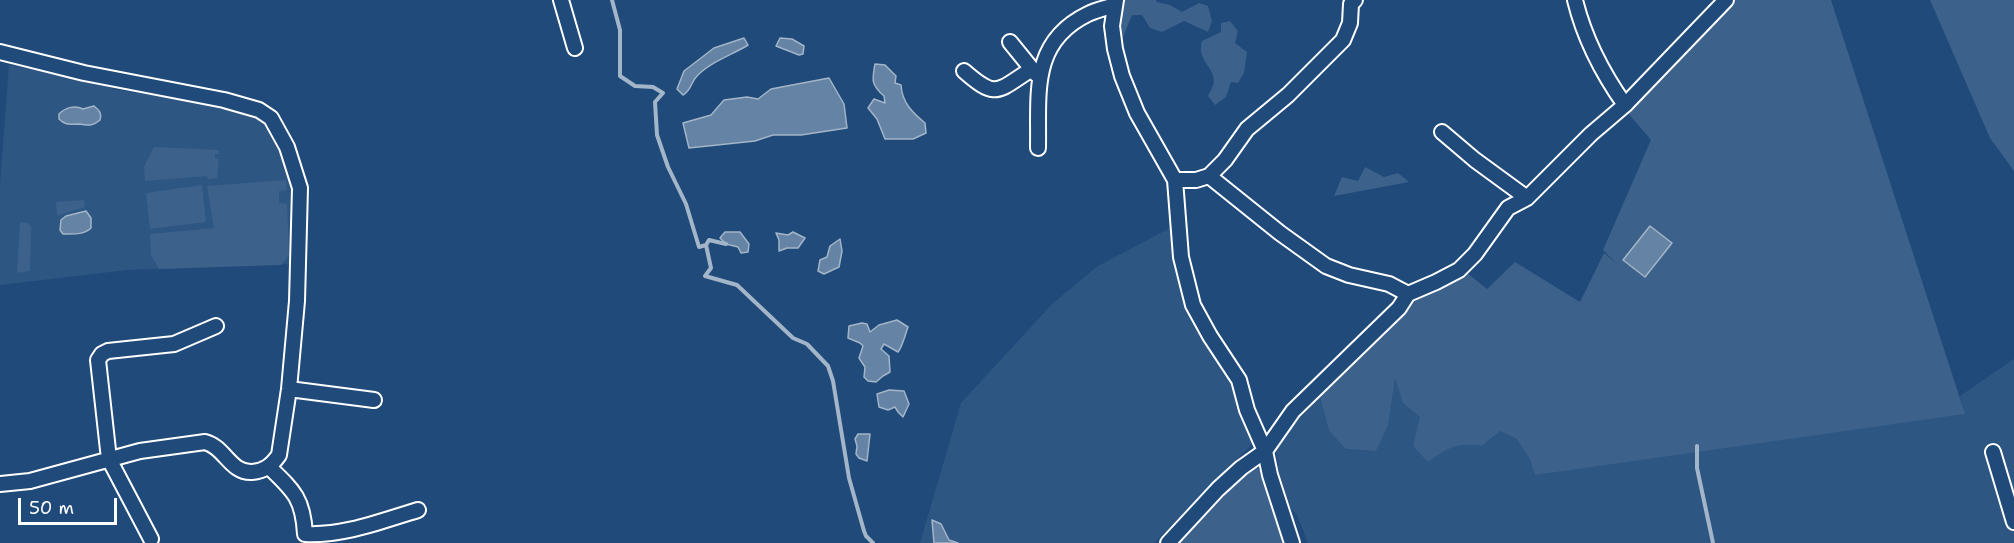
<!DOCTYPE html>
<html>
<head>
<meta charset="utf-8">
<style>
	body { margin:0 }
	#map { position:relative; width:2014px; height:543px; overflow:hidden; background:#1f4a7a; font-family:"Shantell Sans",sans-serif }
	canvas { display:block }
	.scale { position:absolute; left:18px; top:498px; width:99px; height:27px; box-sizing:border-box; border:3px solid #fff; border-top:0; padding-left:8px; font-size:18px; line-height:21px; white-space:nowrap; color:#fff; -webkit-text-stroke:4px #1f4a7a; paint-order:stroke }
</style>
</head>
<body>
<div id="map">
<canvas width="2014" height="543"></canvas>
<div class="scale">50 m</div>
</div>
<script>
const context = document.querySelector('canvas').getContext('2d');
context.lineJoin = 'round';
function paint(path, color) {
  context.fillStyle = color;
  context.fill(path, 'evenodd');
}
function trace(path, color, width, dash) {
  context.strokeStyle = color;
  context.lineWidth = width;
  context.lineCap = dash ? 'butt' : 'round';
  context.setLineDash(dash || []);
  context.stroke(path);
}
const built = new Path2D(`
	M9 65 105 84 112 89 229 107 247 112 260 120 271 130 280 145 290 175 292 264 127 270 0 285V184Z
	M1170 228 1185 295 1235 381 1257 439 1154 543H920L961 403 1052 304 1098 266Z
	M2014 359V543H1308L1297 515 1289 506 1279 474 1275 445 1320 397 1329 431 1346 449 1376 451 1388 422 1395 376 1403 403 1421 417 1413 446 1448 448 1466 444 1482 446 1500 431 1517 438 1530 460 1535 475 1595 465 1964 414 1960 396Z`);
const green = new Path2D(`
	M1106 0H1156L1157 2 1170 5 1182 12 1199 3 1208 6 1212 21 1208 32 1184 21 1162 32 1150 28 1142 15H1132L1119 47C1108 30 1103 20 1106 0Z
	M1735 0H1831L1965 414 1535 475 1530 460 1517 439 1500 431 1482 446C1456 443 1449 447 1428 462L1413 446 1420 417 1403 403 1395 378 1388 425 1376 451 1346 449 1329 431 1320 397 1412 303 1466 272 1487 289 1515 262 1580 302 1604 253 1617 264 1603 250 1651 140 1621 105Z
	M1930 0H2014V171L1990 138Z
	M1230 21 1238 31 1235 43 1247 52 1244 73 1238 83 1231 82 1226 97 1215 105 1208 96C1210 93 1213 86 1214 82 1214 66 1196 60 1202 41L1221 32V23Z
	M154 147 219 150V154H215V159H219L217 178 208 179 207 176 145 181 144 167Z
	M1365 167 1384 177 1398 173 1409 182 1334 196 1342 177 1358 181Z
	M286 180 287 190 279 191V203L287 204 289 255 281 265 159 269 151 255 150 234 214 228 207 186Z
	M202 185 206 222 150 229 146 193Z
	M84 200 85 207 57 216 56 202Z
	M20 222 28 223 31 227 30 271 17 273Z
	M1253 467 1263 470 1287 543H1172L1242 473Z`);
const water = new Path2D(`
	M744 38 748 45C732 55 710 62 697 76 691 82 691 91 683 95L677 89 684 71 714 48Z
	M780 38 792 39 804 46 803 54 799 55 776 46Z
	M875 64 885 65 896 76 895 83 901 85C902 103 913 113 925 123L926 133 913 139H885L877 119 868 108 874 99 885 103 884 96C871 85 872 80 875 64Z
	M829 78 844 104 847 128 801 135H773L755 141 689 148 683 123 711 115 724 100 747 97 758 99 771 89Z
	M94 106C99 110 102 113 100 120 92 127 88 125 79 124 70 124 66 126 59 119V114C66 107 75 105 83 109Z
	M86 211 91 218V228C84 235 73 234 63 234L60 230 61 220 66 216Z
	M1650 226 1672 243 1645 277 1623 260Z
	M725 232H740L749 244 748 252 741 253 738 247 726 244 720 238Z
	M793 232 805 238 798 248H787L779 251V240L776 233 788 235Z
	M840 239 842 251 839 267 824 274 818 271 820 260 827 257 830 246Z
	M897 320 908 327C905 335 903 345 898 352L884 344 881 349 889 356 890 372 883 376 876 382 868 381 864 377 865 367 859 358 863 346 860 343 848 338 849 326 862 323 867 324 870 332 879 325Z
	M889 390 904 391 909 404 903 417 898 412 895 407 888 410 879 407 877 394Z
	M858 434H870L867 461 859 458 856 454 857 446 855 439Z
	M932 520 941 524 949 540 958 543H934Z`);
const stream = new Path2D(`
	M612 0 620 30V76L635 86 653 87 663 93 655 102 657 135 668 167 686 204 699 247 706 245
	M726 244 709 240 706 245 711 268 705 276 737 285 793 338 807 344 828 366 833 381 849 478 864 531 866 536 873 543
	M1697 446V468L1713 543`);
const minor = new Path2D(`
	M561 0 575 48
	M1116 0 1112 26 1115 49 1122 76 1137 113 1175 180 1181 257 1193 305 1210 336 1239 380 1247 410 1265 451 1270 475 1292 543
	M1575 0C1584 37 1603 74 1625 105
	M1010 42 1036 74
	M0 52 84 73 224 100 259 110 271 118 287 147 300 188 297 301 289 389 279 455C272 465 265 471 252 472 230 473 225 447 205 442L140 451 30 481 0 484
	M964 71C997 100 997 91 1032 69
	M1442 132 1475 160 1527 198
	M1038 148C1039 94 1030 42 1088 14 1096 10 1106 8 1115 5
	M1209 176 1280 233 1326 266 1349 275 1389 284 1408 294
	M1175 180H1196L1209 176 1225 160 1247 129 1288 95 1343 40 1350 23 1351 4 1355 0
	M289 389 374 400
	M1993 452 2014 522
	M269 467C293 490 303 498 305 534 344 536 381 521 418 510
	M151 539 109 459 98 360 102 354 108 351 174 344 216 326
	M1168 543 1218 489 1241 468 1265 451 1293 411 1399 308 1408 294 1436 282 1459 270 1475 254 1508 208 1527 198 1591 134 1625 105 1726 0`);
paint(built, '#2e5683');
paint(green, '#3c618b');
paint(water, '#6583a4');
trace(water, '#a3b5c8', 1.5);
trace(stream, '#a3b5c8', 4);
trace(minor, '#fff', 18);
trace(minor, '#1f4a7a', 14);
</script>
</body>
</html>
